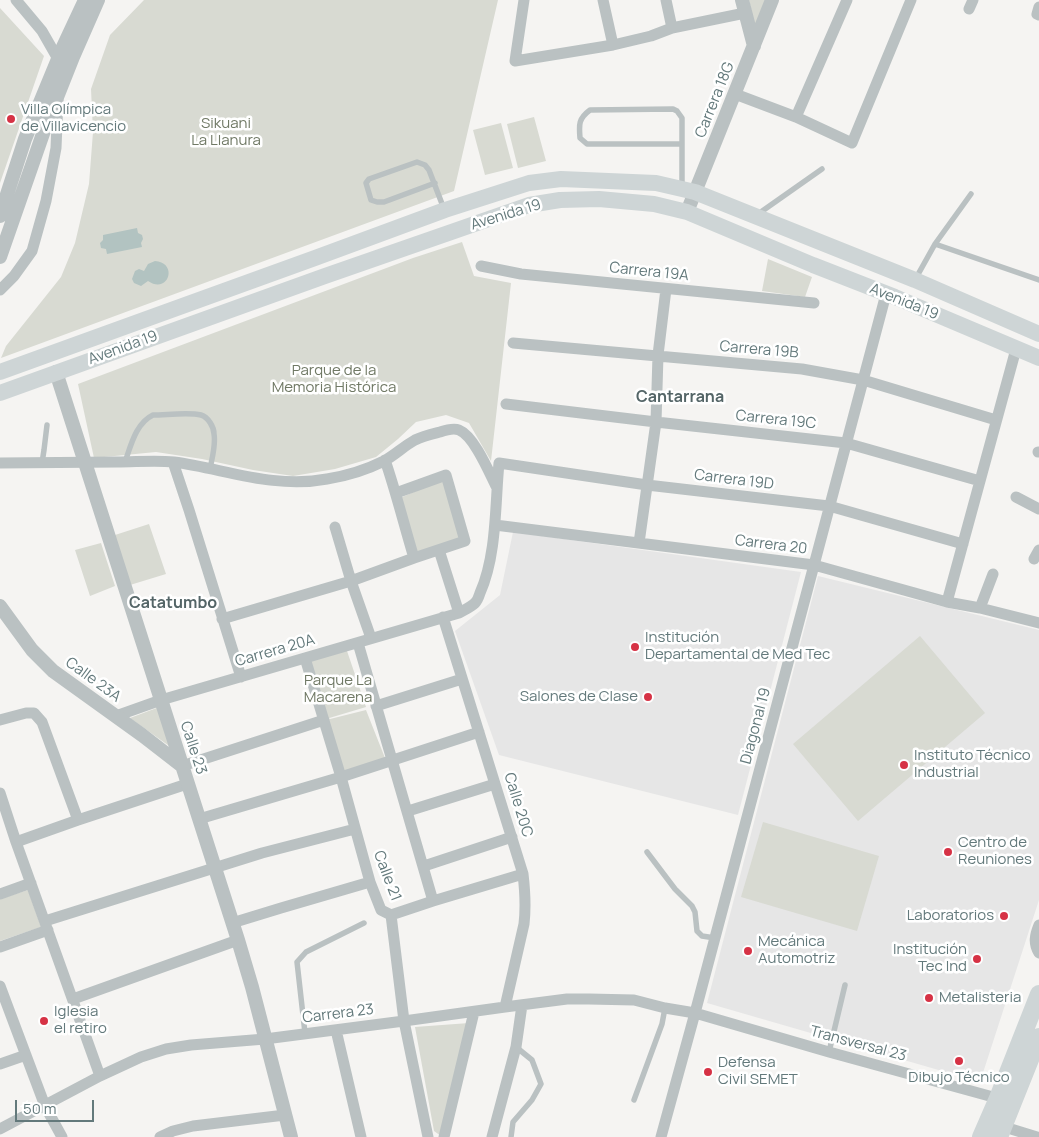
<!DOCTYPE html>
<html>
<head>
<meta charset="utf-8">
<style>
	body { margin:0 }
	#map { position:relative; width:1039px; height:1137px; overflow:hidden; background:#f5f4f2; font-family:Manrope,sans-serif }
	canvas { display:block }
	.scale { position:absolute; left:15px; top:1100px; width:79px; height:22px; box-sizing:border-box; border:2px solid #63797b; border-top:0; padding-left:6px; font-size:15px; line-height:18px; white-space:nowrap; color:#63797b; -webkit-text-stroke:4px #fff; paint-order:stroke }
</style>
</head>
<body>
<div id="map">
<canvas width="1039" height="1137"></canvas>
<div class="scale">50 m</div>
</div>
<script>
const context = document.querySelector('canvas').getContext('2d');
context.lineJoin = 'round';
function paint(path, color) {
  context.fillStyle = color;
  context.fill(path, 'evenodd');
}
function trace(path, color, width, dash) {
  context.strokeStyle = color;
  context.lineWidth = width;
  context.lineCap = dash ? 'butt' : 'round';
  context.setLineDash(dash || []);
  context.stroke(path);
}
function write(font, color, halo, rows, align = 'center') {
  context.font = font + ' Manrope,sans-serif';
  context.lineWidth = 5;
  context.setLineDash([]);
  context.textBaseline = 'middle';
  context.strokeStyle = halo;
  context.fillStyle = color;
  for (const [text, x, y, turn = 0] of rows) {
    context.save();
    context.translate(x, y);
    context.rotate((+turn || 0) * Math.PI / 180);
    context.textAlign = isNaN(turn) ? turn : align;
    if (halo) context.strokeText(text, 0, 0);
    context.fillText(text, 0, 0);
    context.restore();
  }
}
const built = new Path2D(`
	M513 532 801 572 738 815 499 755 455 631 500 595Z
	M818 576 1039 630V900L980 1082 707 1003Z`);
const green = new Path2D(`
	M144 0H498L454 191 1 358 6 346 61 277 75 243 89 184 93 132 91 89 110 35Z
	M749 0H769L756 32Z
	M0 8 44 56 0 183Z
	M534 117 546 161 518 168 507 124Z
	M501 123 513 168 485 175 473 130Z
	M462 242 474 276 511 283 491 461 469 423 446 415 416 422 398 439 376 457 335 469 293 476 253 470 202 459 156 452 94 458 78 384 413 258Z
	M768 259 812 277 805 297 762 291Z
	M446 478 462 539 414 554 400 498Z
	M149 524 166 574 130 585 115 535Z
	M101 543 115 586 90 596 75 550Z
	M920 636 985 713 858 821 793 744Z
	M346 648 366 707 326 719 307 659Z
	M162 706 172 748 130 718Z
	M366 710 385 758 343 772 326 720Z
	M763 822 879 856 857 931 741 897Z
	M28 890 41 927 0 941V899Z
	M469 1023 441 1136 434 1131 415 1027Z`);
const water = new Path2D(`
	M137 228 138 233 142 235 143 239 141 243 142 247 107 254 106 249 101 248 100 243 103 240V235Z
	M155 261C179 263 168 295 148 281L141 286 134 283 132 279 135 271 139 269 144 271 148 264Z`);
const service = new Path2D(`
	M435 183 384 202H377L371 200 366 183 369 179 417 162 425 165 429 170 444 209
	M682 188V118L677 111 673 109 590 110C578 119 579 125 580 138L587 144H682
	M758 214 822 169
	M935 244 1039 280
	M916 278 935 244 971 194
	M125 462C131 445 136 423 153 415 166 415 189 412 201 415 208 417 214 427 214 434 216 445 212 458 210 469
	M42 463 44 450 47 425
	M647 852 675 889 692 906 695 912 697 931 702 936 715 938
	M305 1033 297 962 306 952 364 923
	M829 1052 845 985
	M634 1100 662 1024 665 1008
	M511 1137 513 1122 532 1100 541 1084 532 1060 516 1047`);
const minor = new Path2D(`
	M16 0 42 31 58 59
	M524 0 515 61 613 45 651 36 672 28 745 13
	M603 0 613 45
	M666 0 672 28
	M1039 7 1037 14 1039 15
	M969 9 973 0
	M735 94 796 117 852 143 911 0
	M796 117 847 0
	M481 266 521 274 814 303
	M0 290 14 276 32 251 46 201 56 148 58 100
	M513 343 802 369 863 380 996 420
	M506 404 656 422 846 443 980 481
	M1038 452H1039
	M385 460C396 492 404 525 414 558
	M173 462 189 510 241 677
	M0 463C39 463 78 462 117 462 136 462 155 460 174 462 225 469 274 489 327 479 346 476 366 470 384 461 395 455 404 446 415 440 423 436 432 434 440 432 446 430 454 428 459 430 474 436 489 472 496 486
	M1016 497 1039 509
	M495 525 814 565 947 602 980 608 1039 623
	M335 527 351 581 371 638
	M639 543 656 422 658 355 666 289
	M439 550 459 613
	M1034 559 1039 550
	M947 602 1016 349
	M980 608 993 574
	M443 617 523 874C525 891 526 907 524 924L505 1007
	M222 619 351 581 414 558 465 541 446 475 396 493
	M358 643 433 901
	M305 658 341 777 370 882 381 910 391 915 404 1021 428 1137
	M376 706 462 679
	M116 716 161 700 459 613C464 610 471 607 475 603 478 600 479 596 480 593 497 555 495 504 499 463L647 485 829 506 963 544
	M0 720 26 713H34L42 722 78 820
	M182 766 324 720
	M0 793 16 842 100 1076
	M408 811 495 784
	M199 819 341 777 479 732
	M16 842 78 820 187 784
	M424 866 512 837
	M0 894 31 883
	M391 915 433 901 523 874
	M45 921 262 853 355 829
	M232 923 281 908 370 882
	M1039 925C1035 935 1033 943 1039 953
	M0 947 48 930
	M0 986 45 1106 62 1137
	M73 999 238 940
	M336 1030 361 1137
	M0 1064 26 1055
	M998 1125 1037 1137
	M0 1129 100 1076 141 1057 166 1049 191 1045 265 1039 404 1021 505 1007 567 999H589L634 1000 665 1008 695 1013 829 1052 1004 1100
	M160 1137 173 1131 193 1126 285 1115
	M444 1137 474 1012
	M492 1137 516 1047 522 1005
	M661 1137 695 1013 886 294`);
const tertiary = new Path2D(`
	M742 0 754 46
	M687 212 772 0
	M0 216 25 139 63 47 85 0
	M0 257 46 125 73 57 98 0
	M56 372 238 940 252 987 291 1137
	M0 606 32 650 53 671 142 735 182 766`);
const secondary = new Path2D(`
	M0 372 315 258 445 210 529 183 561 179 656 183 695 192 915 280 1039 334
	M0 393 325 276 529 205 560 200 599 199 654 204 687 212 813 265 895 297 1039 358`);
const primary = new Path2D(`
	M981 1137 998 1098 1039 994
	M999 1137 1039 1037`);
const markers = [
	[11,119,5,"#d63245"],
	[635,647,5,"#d63245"],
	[648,697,5,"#d63245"],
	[904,765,5,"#d63245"],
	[948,852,5,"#d63245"],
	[1004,916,5,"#d63245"],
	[748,951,5,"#d63245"],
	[977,959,5,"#d63245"],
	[929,998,5,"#d63245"],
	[44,1021,5,"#d63245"],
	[959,1061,5,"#d63245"],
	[708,1072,5,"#d63245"]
];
const streetNames = [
	["Carrera 18G",715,100,-68],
	["Avenida 19",506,215,-17],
	["Carrera 19A",649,272,6],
	["Avenida 19",904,302,22],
	["Avenida 19",123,348,-20],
	["Carrera 19B",759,350,5],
	["Carrera 19C",776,420,6],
	["Carrera 19D",734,480,7],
	["Carrera 20",771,545,7],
	["Carrera 20A",275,651,-16],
	["Calle 23A",93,680,36],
	["Diagonal 19",756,726,-75],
	["Calle 23",193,748,72],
	["Calle 20C",518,805,73],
	["Calle 21",387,876,69],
	["Carrera 23",338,1014,-7],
	["Transversal 23",858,1044,15]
];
const poiNames = [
	["Villa Olímpica",21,110],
	["de Villavicencio",21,127],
	["Institución",645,638],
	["Departamental de Med Tec",645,655],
	["Salones de Clase",638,697,"right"],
	["Instituto Técnico",914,756],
	["Industrial",914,773],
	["Centro de",958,843],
	["Reuniones",958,860],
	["Laboratorios",994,916,"right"],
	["Mecánica",758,942],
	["Automotriz",758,959],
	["Institución",967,950,"right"],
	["Tec Ind",967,967,"right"],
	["Metalisteria",939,998],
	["Iglesia",54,1012],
	["el retiro",54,1029],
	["Defensa",718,1063],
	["Civil SEMET",718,1080],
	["Dibujo Técnico",959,1078,"center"]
];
const parkNames = [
	["Sikuani",226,124],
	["La Llanura",226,141],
	["Parque de la",334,371],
	["Memoria Histórica",334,388],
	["Parque La",338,681],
	["Macarena",338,698]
];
const neighbourhoodNames = [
	["Cantarrana",680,398],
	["Catatumbo",173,604]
];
paint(built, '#e6e6e6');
paint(green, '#d8dad2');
paint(water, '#b2c3c1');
trace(service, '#bac1c2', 5.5);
trace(minor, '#bac1c2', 11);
trace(tertiary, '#bac1c2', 14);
trace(secondary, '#ced5d6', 16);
trace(primary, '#ced5d6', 18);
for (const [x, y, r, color] of markers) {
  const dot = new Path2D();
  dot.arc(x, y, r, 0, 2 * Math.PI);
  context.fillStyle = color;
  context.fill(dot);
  trace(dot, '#fff', 2);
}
write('15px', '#63797b', '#fff', streetNames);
write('15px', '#63797b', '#fff', poiNames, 'left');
write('15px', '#707965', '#fff', parkNames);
write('bold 16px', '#546567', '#fff', neighbourhoodNames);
</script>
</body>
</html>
